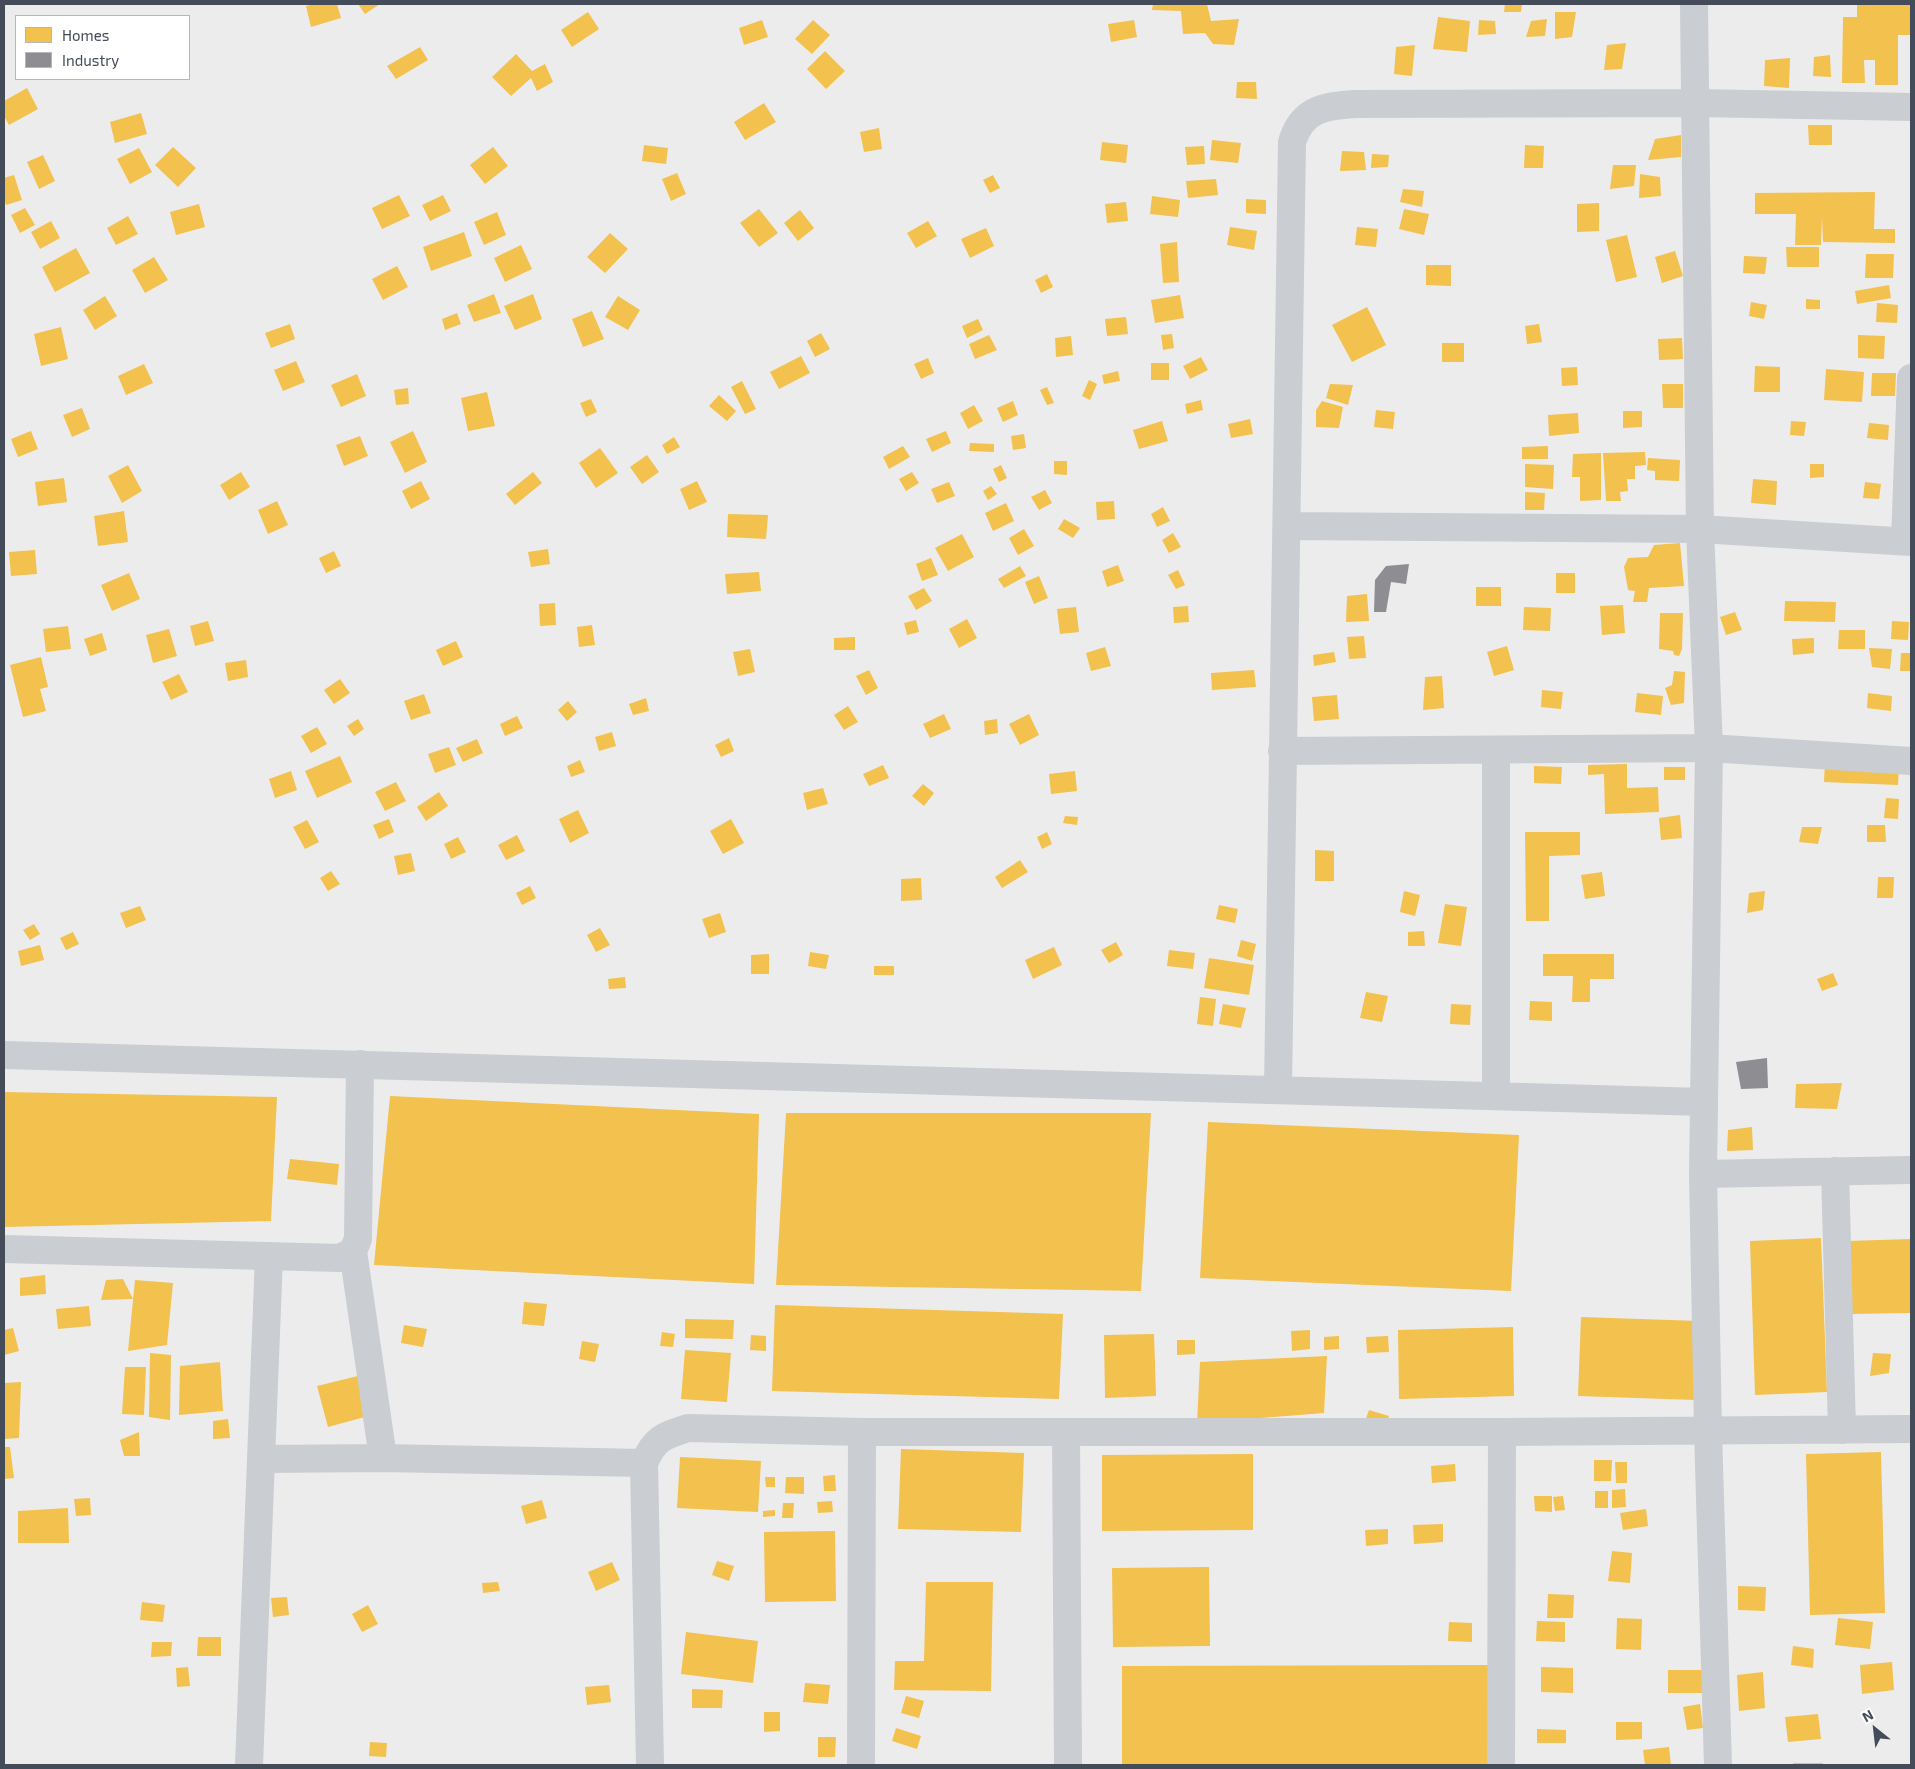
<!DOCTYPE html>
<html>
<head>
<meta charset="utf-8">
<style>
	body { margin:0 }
	#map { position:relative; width:1915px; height:1769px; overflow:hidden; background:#edecec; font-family:"Exo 2",sans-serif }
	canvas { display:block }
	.frame { position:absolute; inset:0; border:5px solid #444b59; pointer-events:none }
	.legend { position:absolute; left:15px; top:15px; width:175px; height:65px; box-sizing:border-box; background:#fff; border:1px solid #b4b7bd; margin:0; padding:6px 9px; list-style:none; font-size:15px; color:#444b59 }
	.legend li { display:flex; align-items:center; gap:10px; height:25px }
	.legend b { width:25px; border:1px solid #b4b7bd }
	.north { position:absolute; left:1850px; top:1704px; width:50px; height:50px; -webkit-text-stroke:4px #fff; paint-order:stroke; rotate:331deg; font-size:14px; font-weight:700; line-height:20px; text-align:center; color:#444b59 }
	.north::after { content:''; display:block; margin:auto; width:18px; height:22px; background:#444b59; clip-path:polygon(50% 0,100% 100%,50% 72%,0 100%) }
</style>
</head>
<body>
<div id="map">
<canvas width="1915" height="1769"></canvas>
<div class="frame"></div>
<ul class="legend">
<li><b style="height:14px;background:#f2c14e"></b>Homes</li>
<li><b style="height:14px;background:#8d8d92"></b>Industry</li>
</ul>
<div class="north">N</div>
</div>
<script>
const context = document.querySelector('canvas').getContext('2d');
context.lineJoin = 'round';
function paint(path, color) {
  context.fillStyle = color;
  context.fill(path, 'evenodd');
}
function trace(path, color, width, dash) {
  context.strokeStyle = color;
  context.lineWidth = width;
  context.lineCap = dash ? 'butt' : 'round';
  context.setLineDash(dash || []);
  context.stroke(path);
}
const homes = new Path2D(`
	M314 4H337L341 18 311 27 306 6Z
	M358 4H380L365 14Z
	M1153 4H1207L1211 21 1239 19 1234 45 1213 44 1205 33 1183 34 1181 11 1152 10Z
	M1505 4H1522L1521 12H1504Z
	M1857 4H1911V35H1898V85H1875V60H1864L1865 83H1842L1843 17H1857Z
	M588 12 599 29 572 47 561 30Z
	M1555 12H1576L1572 37 1555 39Z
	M1438 17 1470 21 1467 52 1433 49Z
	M1547 19 1545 36 1526 37 1531 21Z
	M762 20 768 37 744 45 739 28Z
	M813 20 830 35 812 54 795 39Z
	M1134 20 1137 37 1111 42 1108 24Z
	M1479 20 1495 21 1496 34 1478 35Z
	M1626 43 1622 69 1604 70 1607 45Z
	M1415 45 1412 76 1394 74 1396 47Z
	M420 47 428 60 396 79 387 66Z
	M825 51 845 71 826 89 807 69Z
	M516 54 532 71 545 64 553 82 537 91 531 78 511 96 492 77Z
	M1830 55 1831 77 1813 76 1814 57Z
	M1790 58 1789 88 1764 86 1765 60Z
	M1237 82H1256L1257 99 1236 98Z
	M27 88 38 109 9 125 4 116V101Z
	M764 103 776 122 745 140 734 122Z
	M141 113 147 134 115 143 110 122Z
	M1808 125H1832V145H1809Z
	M879 128 882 149 864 152 860 132Z
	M1681 135V157L1648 160 1655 139Z
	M1212 140 1241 143 1238 163 1210 160Z
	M1102 142 1128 145 1126 163 1100 160Z
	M644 145 668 148 666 164 642 161Z
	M1525 145 1544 146 1543 168H1524Z
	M1204 146 1205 164 1187 165 1185 147Z
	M173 147 196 168 178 187 155 165Z
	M493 147 508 166 485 184 470 165Z
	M139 148 152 172 130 184 117 159Z
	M1342 151 1364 152 1366 170 1340 171Z
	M1372 154 1389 155 1388 167 1371 168Z
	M43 155 55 181 39 189 27 162Z
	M1613 165H1636L1634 186 1610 189Z
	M677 173 686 194 671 201 662 179Z
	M1640 174 1660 177 1661 196 1639 198Z
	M14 175 22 200 6 205 4 199V178Z
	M993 175 1000 188 990 193 983 180Z
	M1216 179 1218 195 1188 198 1186 181Z
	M1403 189 1424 191 1422 207 1400 202Z
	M1875 192 1874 229H1895V243L1823 242 1822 217 1821 245H1795L1796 214H1755V193Z
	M399 195 410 216 382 229 372 208Z
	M443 195 451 211 430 221 422 205Z
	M1152 196 1180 200 1178 217 1150 214Z
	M1246 199 1266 200V214L1246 213Z
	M1126 202 1128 221 1107 223 1105 204Z
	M1599 203V231L1577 232V204Z
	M199 204 205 227 176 235 170 212Z
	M25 208 35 225 20 233 11 215Z
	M759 209 778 233 759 247 740 223Z
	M1404 209 1429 214 1424 235 1399 229Z
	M800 210 814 228 798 241 784 223Z
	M497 212 506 235 484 245 474 222Z
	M128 216 138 234 116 245 107 228Z
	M51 221 60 238 40 249 31 232Z
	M928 221 937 236 916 248 907 233Z
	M1230 227 1257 231 1254 250 1227 245Z
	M1357 227 1378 229 1376 247 1355 245Z
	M986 228 994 246 970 258 961 239Z
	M464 232 472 256 431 271 423 247Z
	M610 233 628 249 605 273 587 257Z
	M1627 235 1637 277 1616 282 1606 240Z
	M1177 242 1179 282 1163 283 1160 244Z
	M521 245 532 269 505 282 494 258Z
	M1786 247H1819V267H1787Z
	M76 248 90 273 55 292 42 267Z
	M1675 251 1683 276 1662 283 1655 257Z
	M1866 254H1894L1893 278H1865Z
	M1744 256 1767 257 1765 274 1743 273Z
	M154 257 168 280 145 293 132 270Z
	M1426 265H1451V286L1426 285Z
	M397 266 408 287 383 300 372 279Z
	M1047 274 1053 287 1041 293 1035 280Z
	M1889 285 1891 298 1857 304 1855 291Z
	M494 294 501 313 474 322 467 305Z
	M533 294 542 319 515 330 504 306Z
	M1180 295 1184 318 1155 323 1151 300Z
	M105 296 117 316 95 330 83 310Z
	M618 296 640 310 628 330 605 317Z
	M1806 299 1820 300V309H1806Z
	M1751 302 1767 305 1764 319 1749 316Z
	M1877 303 1898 305 1897 323 1876 322Z
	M1367 307 1386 345 1352 362 1332 325Z
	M592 311 604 339 583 347 572 319Z
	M457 313 461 324 445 330 442 319Z
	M1126 317 1128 334 1107 336 1105 319Z
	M978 319 983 330 967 338 962 326Z
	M290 324 295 339 271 348 265 333Z
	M1539 324 1542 342 1527 344 1525 326Z
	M61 327 68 359 41 366 34 334Z
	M821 333 830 349 815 357 807 341Z
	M1172 334 1174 348 1163 350 1161 335Z
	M989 335 997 350 975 359 969 344Z
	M1858 335 1885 336 1884 359 1858 358Z
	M1071 336 1073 355 1056 357 1055 338Z
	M1682 338 1683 359 1659 360 1658 339Z
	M1442 343H1464V362H1442Z
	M801 356 810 373 779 389 770 372Z
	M1201 357 1208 370 1190 379 1183 366Z
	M928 358 934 373 921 379 914 364Z
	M296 361 305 382 283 391 274 370Z
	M1151 363H1169V380H1151Z
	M144 364 153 383 126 395 118 376Z
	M1755 366 1780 367V392H1754Z
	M1577 367 1578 385 1562 386 1561 368Z
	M1826 369 1864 372 1862 402 1824 400Z
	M1118 371 1120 381 1104 384 1102 375Z
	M1872 373H1896L1895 396H1871Z
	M357 374 366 396 341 407 331 385Z
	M1089 380 1097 384 1090 400 1082 396Z
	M742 381 756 409 745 414 731 387Z
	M1330 384 1353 385 1348 405 1326 398Z
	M1662 384H1683V408H1663Z
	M1047 387 1054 403 1047 405 1040 390Z
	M408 388 409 404 396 405 394 390Z
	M487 392 495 426 468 431 461 398Z
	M719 395 736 411 727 421 709 406Z
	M591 399 597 412 586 417 580 403Z
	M1201 400 1203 410 1187 414 1185 404Z
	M1013 401 1018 415 1003 422 997 408Z
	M1322 401 1343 407 1339 428 1316 427V410Z
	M974 405 983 421 968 429 960 413Z
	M82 408 90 429 72 437 63 415Z
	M1376 410 1395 412 1393 429 1374 427Z
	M1623 411H1642V427L1623 428Z
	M1578 413 1579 433 1549 436 1548 415Z
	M1250 419 1253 434 1231 438 1228 424Z
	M1162 421 1168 441 1139 449 1133 430Z
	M1791 421 1806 422 1804 436 1790 435Z
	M1869 423 1889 425 1888 440 1867 438Z
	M31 431 38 449 18 457 11 439Z
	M413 431 427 462 405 473 390 442Z
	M946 431 951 443 932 452 926 439Z
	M1024 434 1026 448 1013 450 1011 436Z
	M360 436 368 456 344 466 336 445Z
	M674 437 680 447 667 454 662 445Z
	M970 443 994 444V452L969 451Z
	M903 446 910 457 889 469 883 457Z
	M1548 446V459H1522V447Z
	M600 448 618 473 596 488 579 463Z
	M1645 452 1646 465 1635 466V479H1627L1628 491 1620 492 1621 501H1606L1603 453Z
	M1601 453V500L1580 501V477H1572L1573 454Z
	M647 455 659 472 642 484 630 467Z
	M1648 458 1680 460 1679 481 1655 480V471L1647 470Z
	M1054 461H1067V475L1054 474Z
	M1525 464 1554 465 1553 489 1525 487Z
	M1810 464H1824V477L1810 478Z
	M128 465 142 491 122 503 108 476Z
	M1001 465 1007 478 999 482 993 469Z
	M241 472 250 487 229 500 220 485Z
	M533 472 542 483 515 505 506 494Z
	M912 472 919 483 906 491 899 479Z
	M64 478 67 502 38 506 35 482Z
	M1753 479 1777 481 1776 505 1751 503Z
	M421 481 430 499 411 509 402 491Z
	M697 481 707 502 689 510 680 489Z
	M949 482 955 496 937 503 931 489Z
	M1865 482 1881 484 1879 499 1863 498Z
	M991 486 997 494 988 500 983 491Z
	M1045 490 1052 503 1039 510 1031 497Z
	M1525 492 1545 493 1544 510H1525Z
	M277 501 288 525 268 534 258 510Z
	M1114 501 1115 519 1097 520 1096 502Z
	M1006 503 1014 521 993 531 985 513Z
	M1163 507 1170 521 1157 527 1151 514Z
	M124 511 128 542 98 546 94 516Z
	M728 514 768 515 766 539 727 537Z
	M1064 519 1080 528 1073 538 1058 529Z
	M1024 529 1034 546 1018 555 1009 538Z
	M1173 533 1181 547 1169 553 1162 540Z
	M962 534 974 557 948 571 935 548Z
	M1680 543 1684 586 1649 588 1647 602H1633L1635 591 1628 590 1624 567 1628 558 1648 557 1654 545Z
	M548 549 550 564 531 567 528 552Z
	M35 550 37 574 11 576 9 552Z
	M334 551 341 566 326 573 319 558Z
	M931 558 938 575 922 581 916 564Z
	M1118 565 1124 581 1107 587 1102 571Z
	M1020 566 1026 576 1004 588 998 579Z
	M1178 570 1185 585 1176 589 1168 575Z
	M759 572 761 591 727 594 725 574Z
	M129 573 140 599 112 611 101 585Z
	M1556 573H1575V593H1556Z
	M1039 576 1048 598 1034 604 1025 582Z
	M1476 587H1501V606H1476Z
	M924 588 932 601 916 610 908 596Z
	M1367 594 1369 621 1346 622 1347 596Z
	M1785 601 1836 602 1835 622 1784 621Z
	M555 603 556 625 540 626 539 604Z
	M1623 605 1625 633 1602 635 1600 606Z
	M1188 606 1189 622 1174 623 1173 607Z
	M1076 607 1079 632 1060 634 1057 609Z
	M1524 607 1551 608 1550 631 1523 630Z
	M1735 612 1742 630 1726 635 1720 617Z
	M1660 613H1683L1682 649 1679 656 1674 655 1673 651 1659 649Z
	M967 619 977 638 959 648 949 629Z
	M916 620 919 632 907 635 904 623Z
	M208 621 214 641 195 646 190 626Z
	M1892 621 1909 622 1908 640 1891 639Z
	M592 625 595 645 579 647 577 627Z
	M68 626 71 649 46 652 43 629Z
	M169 629 177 656 153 663 146 635Z
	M1839 630H1865V649H1838Z
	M102 633 107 650 90 656 84 639Z
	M1364 636 1366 658 1349 659 1347 637Z
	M855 637V650H834V638Z
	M1814 638V653L1793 655 1792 639Z
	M456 641 463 657 443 666 436 650Z
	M1507 646 1514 670 1494 676 1487 652Z
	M1105 647 1111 666 1091 671 1086 653Z
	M1869 648 1892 649 1890 669 1872 667Z
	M750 649 755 672 738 676 733 652Z
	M1334 652 1336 662 1314 666 1313 655Z
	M1901 653H1911V671H1900Z
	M41 657 48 687 40 689 46 711 23 717 10 665Z
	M246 660 248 677 228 681 225 663Z
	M869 670 878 688 866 695 856 676Z
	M1254 670 1256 687 1212 690 1211 673Z
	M1674 671 1685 672 1684 703 1671 705 1665 688 1672 685Z
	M179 674 188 692 171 700 162 682Z
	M1442 676 1444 708 1423 710 1425 677Z
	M340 679 350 693 334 704 324 690Z
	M1542 690 1563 692 1561 709 1541 707Z
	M1637 693 1663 696 1661 715 1635 712Z
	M1868 693 1892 696 1891 711 1867 708Z
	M424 694 431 713 411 720 404 701Z
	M1337 695 1339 719 1314 721 1312 697Z
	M646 698 649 711 633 715 629 704Z
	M568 701 577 712 567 721 558 710Z
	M848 706 858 722 844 730 834 715Z
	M944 714 951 729 930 738 923 724Z
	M1029 714 1039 735 1020 745 1009 724Z
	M517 716 523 728 505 736 500 724Z
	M358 719 364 729 354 736 347 726Z
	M997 719 998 733 985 735 984 721Z
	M317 727 327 744 311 753 301 736Z
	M612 732 616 746 599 751 595 737Z
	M729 738 734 751 721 757 715 745Z
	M477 739 483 753 463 762 456 748Z
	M449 747 456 765 435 773 428 754Z
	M340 756 352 782 317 798 305 771Z
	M580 760 585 772 571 777 567 766Z
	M1825 762 1899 765 1898 785 1824 782Z
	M1627 764V788L1658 787 1659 812 1605 814 1604 774 1588 775V765Z
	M883 765 889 778 869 786 863 774Z
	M1534 766 1562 767 1561 784 1534 783Z
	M1664 767H1685V780H1664Z
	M291 771 297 790 275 798 269 779Z
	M1075 771 1077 791 1051 794 1049 774Z
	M396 782 406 801 385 811 375 792Z
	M923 784 934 793 924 806 912 796Z
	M823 788 828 804 807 810 803 793Z
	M439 792 448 806 426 821 417 807Z
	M1886 798 1899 799 1898 819 1884 818Z
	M578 810 589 833 570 843 559 819Z
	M1680 815 1682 838 1661 840 1659 818Z
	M1065 816 1078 817 1077 825 1063 823Z
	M389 819 394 832 379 839 373 825Z
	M731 819 744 843 723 854 710 831Z
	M307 820 319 842 305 849 293 827Z
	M1867 825H1885L1886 842H1867Z
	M1802 827H1822L1818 844 1799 842Z
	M1047 832 1052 844 1042 849 1037 837Z
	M1525 832H1580V855L1549 856V921H1526Z
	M517 835 525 851 506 860 498 845Z
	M458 837 466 852 451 859 444 844Z
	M1315 850 1334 851V881H1315Z
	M411 853 415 871 398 875 394 856Z
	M1020 860 1028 872 1002 888 995 877Z
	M331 871 340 884 328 891 320 878Z
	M1602 872 1605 896 1585 899 1581 875Z
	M1878 877H1894L1893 898H1877Z
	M921 878 922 900 901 901V879Z
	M530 886 536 898 522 905 516 893Z
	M1404 891 1420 895 1415 916 1400 912Z
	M1765 891 1763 910 1747 913 1749 893Z
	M1445 904 1467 907 1461 946 1438 943Z
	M1219 905 1238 909 1235 923 1216 919Z
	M140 906 146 920 126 928 120 913Z
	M720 913 726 932 709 938 702 919Z
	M34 924 40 934 30 940 23 930Z
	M600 928 610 945 596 952 587 935Z
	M1424 931 1425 946H1408V932Z
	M73 932 79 944 66 950 60 938Z
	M1241 940 1256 944 1252 961 1237 956Z
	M1116 942 1123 955 1109 963 1101 950Z
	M40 945 44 960 21 966 18 951Z
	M1054 947 1062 965 1033 979 1025 960Z
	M1169 950 1195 953 1193 969 1167 966Z
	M810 952 829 955 826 969 808 966Z
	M769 954V974H751V955Z
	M1543 954H1614V979H1590V1002H1572L1573 976H1543Z
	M1209 958 1254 965 1249 995 1204 988Z
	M874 966H894V975H874Z
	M1833 973 1838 985 1822 991 1817 979Z
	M625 977 626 988 609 989 608 979Z
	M1366 992 1388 996 1382 1022 1360 1018Z
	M1200 997 1216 999 1213 1026 1197 1024Z
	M1530 1001 1552 1002V1021L1529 1020Z
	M1223 1004 1246 1008 1241 1028 1219 1024Z
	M1451 1004 1471 1005 1470 1025 1450 1024Z
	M1842 1083 1837 1109 1795 1108 1796 1084Z
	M4 1092 277 1097 271 1221 4 1227Z
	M390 1096 759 1114 754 1284 374 1265Z
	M786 1113H1151L1141 1291 776 1285Z
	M1208 1122 1519 1135 1511 1291 1200 1278Z
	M1752 1127 1753 1150 1727 1151 1728 1130Z
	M290 1159 339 1164 337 1185 287 1179Z
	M1821 1238 1827 1392 1755 1395 1750 1241Z
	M1911 1239V1313L1849 1314 1847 1241Z
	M45 1275 46 1294 20 1296V1278Z
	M123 1279 133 1299 101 1300 106 1280Z
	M135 1280 173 1283 167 1345 128 1351Z
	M524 1302 547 1304 544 1326 522 1324Z
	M775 1305 1063 1314 1059 1399 772 1391Z
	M89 1306 91 1326 58 1329 56 1309Z
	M1581 1317 1699 1321 1696 1400 1578 1396Z
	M685 1319 734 1320 733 1339 685 1338Z
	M404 1325 427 1329 423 1347 401 1343Z
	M1513 1327 1514 1396 1399 1399 1398 1330Z
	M13 1328 19 1351 4 1355V1330Z
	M1310 1330V1349L1292 1351 1291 1331Z
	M662 1332 675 1334 673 1347 660 1346Z
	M1154 1334 1156 1396 1105 1398 1104 1335Z
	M751 1335 766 1336V1351L750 1350Z
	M1339 1336V1349L1324 1350V1337Z
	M1388 1336 1389 1352 1367 1353 1366 1337Z
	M1177 1340H1195V1354L1177 1355Z
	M582 1341 599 1344 595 1362 579 1359Z
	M685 1350 731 1353 727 1402 681 1399Z
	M150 1353 171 1355 170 1420 149 1417Z
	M1873 1353 1891 1354 1889 1373 1870 1376Z
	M1327 1356 1324 1413 1197 1423 1200 1362Z
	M220 1362 223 1411 179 1415 180 1366Z
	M125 1367H146L144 1415 122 1414Z
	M366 1374 376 1414 328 1427 317 1386Z
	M21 1382 19 1438 4 1439V1383Z
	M1369 1410 1389 1416 1385 1428 1365 1421Z
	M228 1419 230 1438 213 1439V1421Z
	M139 1432 140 1456H124L120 1440Z
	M4 1447H10L14 1478 4 1479Z
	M901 1449 1024 1453 1021 1532 898 1529Z
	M1881 1452 1885 1613 1810 1615 1806 1454Z
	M1253 1454V1530L1102 1531V1455Z
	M680 1457 761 1461 758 1512 677 1508Z
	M1594 1460H1612L1611 1481H1594Z
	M1615 1462H1627V1483H1616Z
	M1455 1464 1456 1481 1432 1483 1431 1466Z
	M835 1475 836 1491H824L823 1476Z
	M765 1477H775V1487H766Z
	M786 1477H804V1494L785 1493Z
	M1625 1489 1626 1507 1612 1508V1490Z
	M1595 1491H1608V1508H1595Z
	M1534 1496H1552V1512L1535 1511Z
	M1563 1496 1565 1510 1555 1511 1553 1497Z
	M90 1498 91 1515 76 1516 74 1499Z
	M542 1500 547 1518 526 1524 521 1506Z
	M832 1501 833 1512 818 1513 817 1502Z
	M783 1503H794L793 1518H782Z
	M68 1508 69 1543H18V1511Z
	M1646 1509 1648 1526 1623 1530 1620 1513Z
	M775 1510V1516L763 1517V1511Z
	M1443 1524V1542L1414 1544 1413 1525Z
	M1388 1529V1544L1366 1546 1365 1530Z
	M835 1531 836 1601 765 1602 764 1532Z
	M1612 1551 1632 1553 1630 1583 1608 1581Z
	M717 1561 734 1566 729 1581 712 1575Z
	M612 1562 620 1580 596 1591 588 1572Z
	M1209 1567 1210 1646 1113 1647 1112 1568Z
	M498 1582 500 1591 483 1593 482 1583Z
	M926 1582H993L991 1691 894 1690 895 1661H924Z
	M1738 1586 1766 1587 1765 1611 1738 1610Z
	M1548 1594 1574 1595 1573 1618H1547Z
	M287 1597 289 1615 273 1617 271 1598Z
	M142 1602 165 1605 163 1622 140 1620Z
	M368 1605 378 1624 362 1632 352 1614Z
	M1617 1618 1642 1619 1641 1650 1616 1649Z
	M1838 1618 1873 1622 1870 1649 1835 1645Z
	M1537 1621 1565 1622V1642L1536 1641Z
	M1449 1622 1472 1623V1642L1448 1641Z
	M686 1632 758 1641 753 1683 681 1674Z
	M198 1637H221V1656H197Z
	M152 1642H172L171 1656 151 1657Z
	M1793 1646 1814 1649 1813 1668 1791 1665Z
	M1892 1662 1894 1690 1862 1694 1860 1665Z
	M1495 1665 1494 1765H1122V1666Z
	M188 1667 190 1686 177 1687 176 1668Z
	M1541 1667 1573 1668V1693L1541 1692Z
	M1668 1670H1704V1693H1668Z
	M1763 1672 1765 1708 1739 1711 1737 1675Z
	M805 1683 830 1685 828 1704 803 1702Z
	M609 1685 611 1702 587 1705 585 1687Z
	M692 1689 723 1690 722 1708H692Z
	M906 1696 924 1701 919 1718 901 1713Z
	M1700 1704 1703 1728 1687 1730 1683 1707Z
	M764 1712H780V1731L764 1732Z
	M1818 1714 1821 1739 1788 1742 1785 1717Z
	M1616 1722H1642V1739L1616 1740Z
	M896 1728 921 1736 917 1749 892 1741Z
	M1537 1729 1566 1730V1743H1537Z
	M818 1737H836L835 1757H818Z
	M370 1742 387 1743 386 1757 369 1756Z
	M1669 1747 1671 1765H1645L1643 1750Z
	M1793 1763H1823V1765H1793Z`);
const industry = new Path2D(`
	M1409 564 1406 584 1391 582 1386 612H1374L1375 580 1386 566Z
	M1767 1058 1768 1088 1741 1089 1736 1062Z`);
const minor = new Path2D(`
	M1694 4 1700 529 1709 748 1703 1174 1708 1431 1718 1765
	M1287 526 1700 529 1911 542
	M1905 541 1911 378
	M1282 751 1709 748 1911 761
	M4 1055 1704 1102
	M1278 1089 1292 142C1302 109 1324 106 1355 104L1696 103 1911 107
	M1496 1095V750
	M1835 1171 1842 1430
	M1703 1174 1911 1170
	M4 1249 340 1258 353 1251 358 1239 360 1064
	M353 1251 383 1458
	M1066 1432 1068 1765
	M261 1459 383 1458 644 1463
	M249 1765 269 1256
	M650 1765 644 1463C655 1438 663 1436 688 1428L862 1432H1502L1911 1429
	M861 1765 862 1432
	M1501 1765 1502 1432`);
paint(homes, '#f2c14e');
paint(industry, '#8d8d92');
trace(minor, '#cacdd1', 28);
</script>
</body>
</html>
